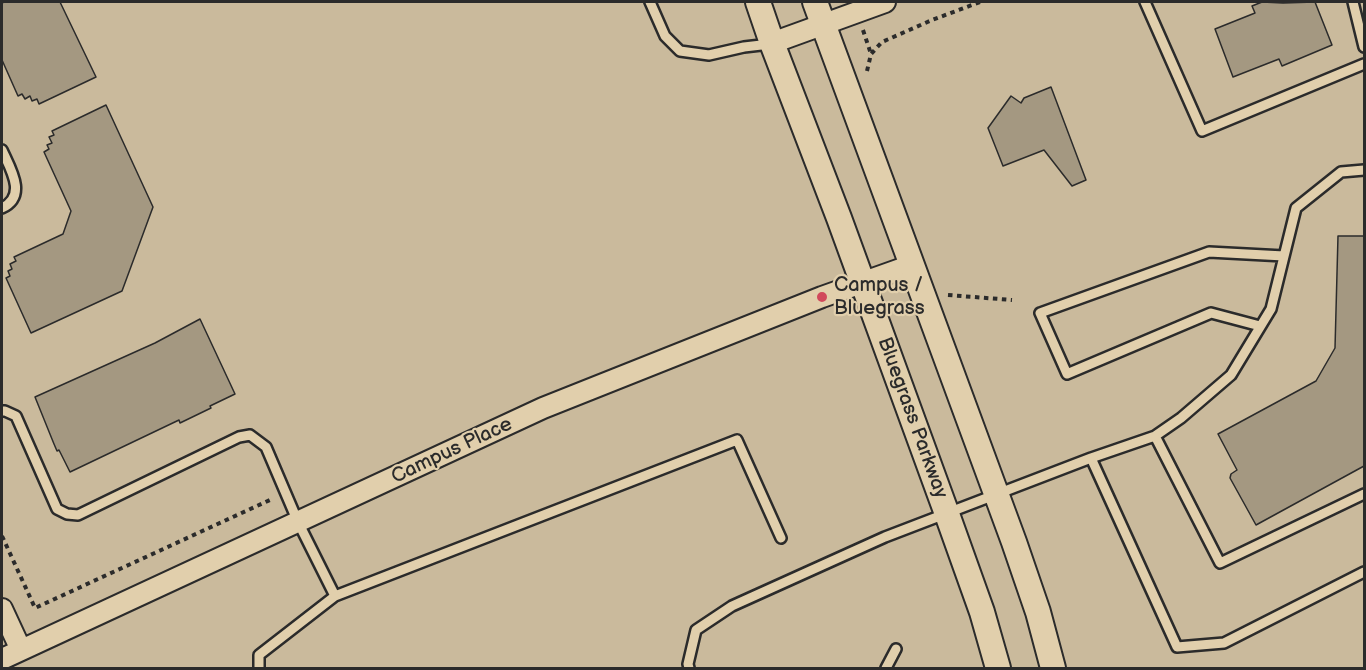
<!DOCTYPE html>
<html>
<head>
<meta charset="utf-8">
<style>
	body { margin:0 }
	#map { position:relative; width:1366px; height:670px; overflow:hidden; background:#dac8a7; font-family:"Balsamiq Sans",sans-serif }
	canvas { display:block }
	.frame { position:absolute; inset:0; border:3px solid #2b2b2b; pointer-events:none }
</style>
</head>
<body>
<div id="map">
<canvas width="1366" height="670"></canvas>
<div class="frame"></div>
</div>
<script>
const context = document.querySelector('canvas').getContext('2d');
context.lineJoin = 'round';
function paint(path, color) {
  context.fillStyle = color;
  context.fill(path, 'evenodd');
}
function trace(path, color, width, dash) {
  context.strokeStyle = color;
  context.lineWidth = width;
  context.lineCap = dash ? 'butt' : 'round';
  context.setLineDash(dash || []);
  context.stroke(path);
}
function write(font, color, halo, rows, align = 'center') {
  context.font = font + ' "Balsamiq Sans",sans-serif';
  context.lineWidth = 4.5;
  context.setLineDash([]);
  context.textBaseline = 'middle';
  context.strokeStyle = halo;
  context.fillStyle = color;
  for (const [text, x, y, turn = 0] of rows) {
    context.save();
    context.translate(x, y);
    context.rotate((+turn || 0) * Math.PI / 180);
    context.textAlign = isNaN(turn) ? turn : align;
    if (halo) context.strokeText(text, 0, 0);
    context.fillText(text, 0, 0);
    context.restore();
  }
}
const built = new Path2D(`
	M2 2H1364V668H2Z`);
const building = new Path2D(`
	M4 2H60L96 77 39 104 37 99 32 101 30 96 25 99 22 94 18 96 2 60V3Z
	M1262 2 1283 3 1315 2 1332 45 1282 66 1279 59 1233 77 1215 29 1255 13 1252 6Z
	M1051 87 1086 180 1072 186 1044 150 1003 166 988 128 1011 96 1021 103 1024 98Z
	M106 105 153 207 122 291 31 333 6 278 10 276 8 271 12 269 10 264 16 261 14 257 63 234 71 211 44 152 49 149 47 145 52 143 49 137 54 135 52 131Z
	M1338 236H1364V466L1256 525 1230 478 1231 474 1237 470 1218 434 1316 381 1335 348Z
	M200 319 235 394 210 406 211 408 180 423 179 420 70 472 59 450 57 451 54 444 35 397 155 343Z`);
const path = new Path2D(`
	M863 30 871 54
	M867 71 871 54 882 42 932 20 980 2
	M948 295 1012 300
	M2 536 35 608 272 499`);
const service = new Path2D(`
	M650 2 665 36 680 51 709 55 744 47 770 44
	M1145 2 1202 131 1364 64
	M1353 2 1364 47
	M2 150C10 168 28 196 2 208
	M1260 326 1211 313 1067 374 1040 313 1209 252 1284 256
	M2 411H5L16 416 57 509 67 514 78 515 239 437 250 435 266 447 298 522 335 596 737 440 781 538
	M1155 436 1220 563 1364 494
	M1091 458 1177 647 1224 643 1364 572
	M259 668V655L335 596
	M689 668 688 664 696 630 732 606 885 537 1091 458 1155 436 1181 418 1231 375 1271 309 1296 208 1341 172 1364 170
	M886 668 896 649`);
const minor = new Path2D(`
	M772 43 885 2
	M2 609 21 650
	M2 659 543 408 822 297 912 265`);
const tertiary = new Path2D(`
	M758 2 772 43 839 218 947 514 982 612 998 668
	M815 2 1014 542 1038 612 1053 668`);
const markers = [
	[822,297,6,"#d1495b"]
];
const poiNames = [
	["Campus /",834,286],
	["Bluegrass",834,309]
];
const streetNames = [
	["Bluegrass Parkway",912,418,70],
	["Campus Place",452,451,-25]
];
paint(built, '#caba9c');
paint(building, '#a49881');
trace(building, '#2b2b2b', 1.5);
trace(service, '#2b2b2b', 14);
trace(minor, '#2b2b2b', 24);
trace(tertiary, '#2b2b2b', 28);
trace(path, '#2b2b2b', 4, [4.5, 4.5]);
trace(service, '#e1cfac', 9);
trace(minor, '#e1cfac', 20);
trace(tertiary, '#e1cfac', 24);
for (const [x, y, r, color] of markers) {
  const dot = new Path2D();
  dot.arc(x, y, r, 0, 2 * Math.PI);
  context.fillStyle = color;
  context.fill(dot);
  trace(dot, '#e1cfac', 2);
}
write('20px', '#2b2b2b', '#e1cfac', poiNames, 'left');
write('20px', '#2b2b2b', '#e1cfac', streetNames);
</script>
</body>
</html>
